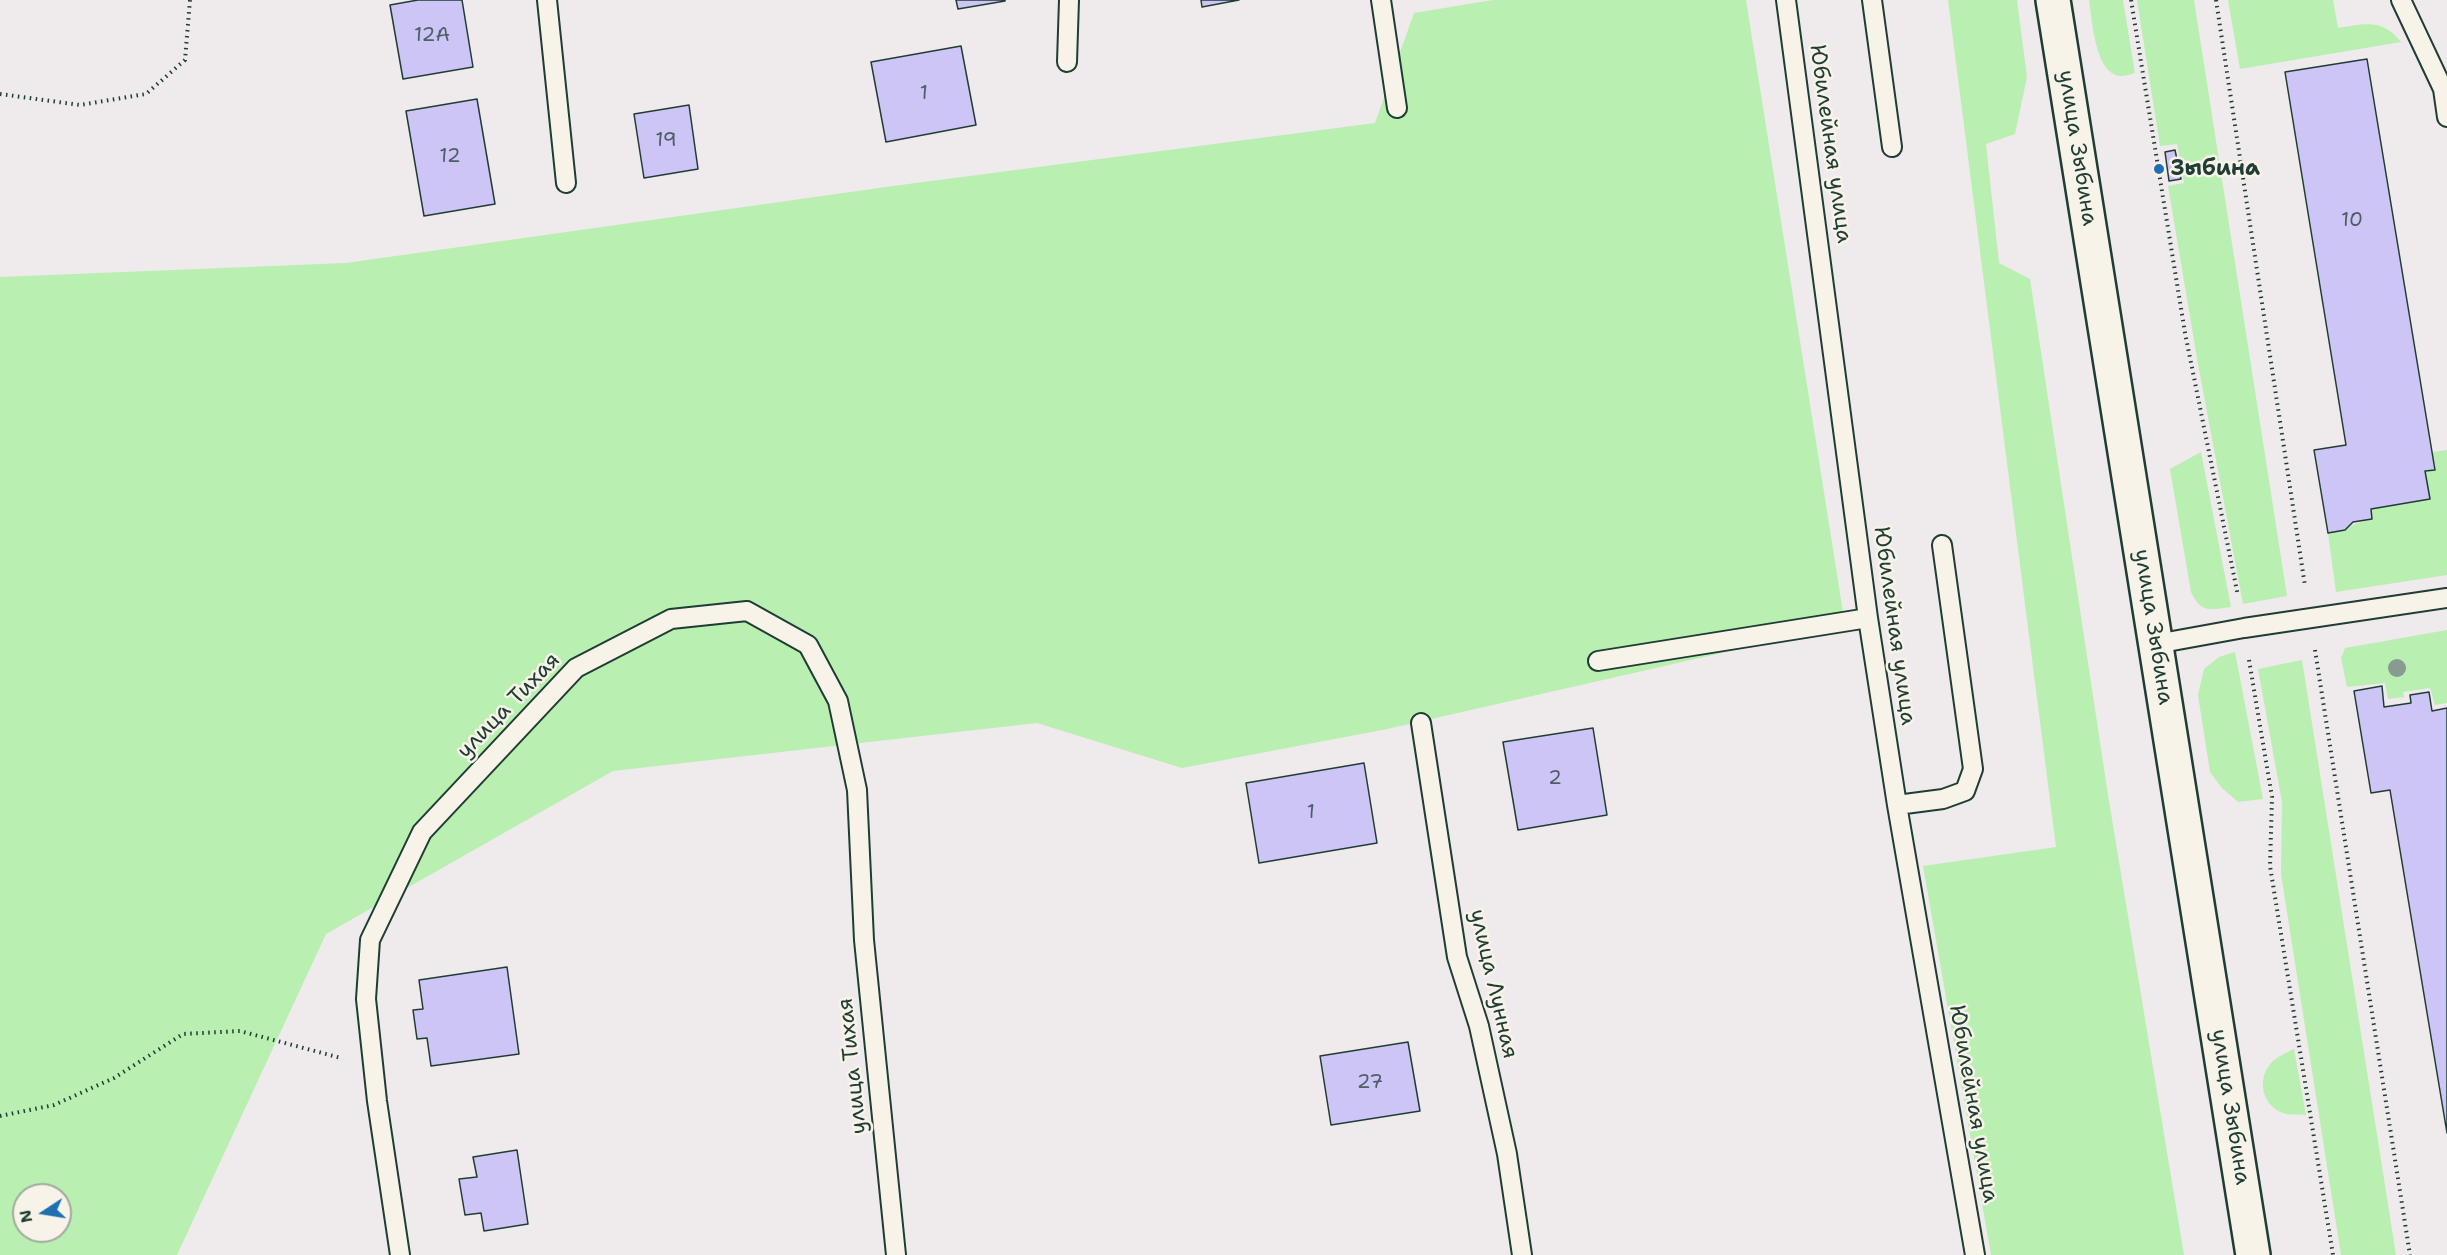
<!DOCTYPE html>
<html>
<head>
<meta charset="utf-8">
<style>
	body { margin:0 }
	#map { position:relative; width:2447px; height:1255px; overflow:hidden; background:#efeaeb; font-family:"Shantell Sans",sans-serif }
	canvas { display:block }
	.north { position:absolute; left:12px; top:1183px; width:60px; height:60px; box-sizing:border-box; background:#f7f3e8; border:2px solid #a1aaa0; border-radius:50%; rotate:258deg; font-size:16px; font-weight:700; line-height:24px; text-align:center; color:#1f3d34 }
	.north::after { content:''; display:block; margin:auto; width:21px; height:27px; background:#1f6fb2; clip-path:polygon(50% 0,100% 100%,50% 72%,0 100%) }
</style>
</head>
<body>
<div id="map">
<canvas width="2447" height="1255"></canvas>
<div class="north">N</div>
</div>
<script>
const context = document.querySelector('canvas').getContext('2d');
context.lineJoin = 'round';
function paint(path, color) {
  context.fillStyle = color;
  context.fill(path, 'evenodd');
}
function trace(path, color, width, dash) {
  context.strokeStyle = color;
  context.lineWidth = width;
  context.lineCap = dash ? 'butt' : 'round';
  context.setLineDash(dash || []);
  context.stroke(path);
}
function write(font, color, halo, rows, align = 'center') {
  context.font = font + ' "Shantell Sans",sans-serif';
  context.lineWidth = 5;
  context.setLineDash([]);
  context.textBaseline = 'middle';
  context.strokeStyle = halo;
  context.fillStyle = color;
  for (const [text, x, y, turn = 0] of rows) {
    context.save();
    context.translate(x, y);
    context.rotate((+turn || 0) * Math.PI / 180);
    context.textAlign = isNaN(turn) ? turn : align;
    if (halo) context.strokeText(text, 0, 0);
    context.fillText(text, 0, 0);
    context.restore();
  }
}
const green = new Path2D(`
	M1493 0H1746L1845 625 1387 729 1182 768 1037 723 613 771 326 934 177 1255H0V277L346 263 893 186 1375 123 1414 13ZM24 1195H60V1231H24Z
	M1948 0H2017L2027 77 2015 134 1986 144 1999 263 2030 279 2108 795 2184 1255H1991L1923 866 2056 847Z
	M2089 0H2123L2135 73C2131 74 2125 76 2121 76 2095 75 2092 19 2089 0Z
	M2137 0H2194L2287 596 2243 604 2198 364 2168 186 2184 183 2177 144 2160 146Z
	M2228 0H2333L2338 28C2365 24 2382 18 2401 42L2240 69Z
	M2447 450V575L2336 592 2328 533C2345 530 2355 522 2372 519L2371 509 2429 499 2425 471 2435 470 2432 452Z
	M2201 452 2231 607C2209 610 2201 613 2191 592L2170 469Z
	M2447 630V703L2435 705 2430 688 2403 692 2404 697 2388 699 2385 683 2347 687 2341 658 2345 648Z
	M2235 652 2263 799 2238 802 2222 788 2210 772 2198 695 2204 669 2219 657Z
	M2302 660 2396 1255H2341L2281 874 2282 802 2258 669Z
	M2294 1049 2306 1115C2300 1114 2292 1115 2286 1114 2262 1108 2255 1078 2273 1061 2279 1056 2287 1052 2294 1049Z`);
const building = new Path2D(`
	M418 0H462L473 67 403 79 390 5Z
	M956 0H1005V1L958 9Z
	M1201 0H1239L1202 7Z
	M961 46 976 125 886 142 871 62Z
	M2367 59 2435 470 2425 471 2430 499 2371 509 2372 519 2353 522 2345 530 2328 533 2314 450 2346 445 2285 72Z
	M477 99 495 204 424 216 406 111Z
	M689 105 698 169 644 178 634 114Z
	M2175 150 2181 179 2169 181 2165 152Z
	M2382 686 2384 707 2411 703 2410 695 2429 692 2432 711 2447 708V1133L2390 790 2371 793 2354 691Z
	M1593 728 1607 815 1518 830 1503 742Z
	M1364 763 1377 843 1259 863 1246 783Z
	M507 967 519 1054 431 1066 427 1038 417 1039 413 1010 423 1009 419 980Z
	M1408 1042 1420 1111 1331 1125 1320 1056Z
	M517 1150 528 1224 484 1231 481 1213 465 1215 459 1179 477 1177 473 1157Z`);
const path = new Path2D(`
	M2131 0 2185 333 2238 596
	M2216 0 2305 586
	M0 94 80 105 146 94 185 60 190 0
	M2315 650 2410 1255
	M2249 660 2272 797 2270 866 2333 1255
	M0 1116 54 1105 114 1078 183 1034 240 1031 341 1058`);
const service = new Path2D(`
	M547 0 566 183
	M1381 0 1397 108
	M1786 0 1868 618 1897 805 1975 1255
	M1872 0 1892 147
	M2401 0 2443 89
	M1067 62 1069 0
	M2447 88 2443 89 2447 117
	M2156 644 2244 628 2447 598
	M1598 661 1868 618
	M1421 723 1457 957 1479 1026 1507 1154 1522 1255
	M1897 805 1943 799 1965 791 1973 769 1942 545
	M400 1255 377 1101 366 999 370 940 422 832 576 668 671 619 747 611 808 645 838 701 857 790 864 940 896 1255`);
const minor = new Path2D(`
	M2053 0 2253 1255`);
const trees = [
	[2397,668]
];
const markers = [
	[2159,169,6,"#1f6fb2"]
];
const numberNames = [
	["12А",432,36],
	["1",924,94],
	["19",666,141],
	["12",450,157],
	["10",2352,221],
	["2",1555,779],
	["1",1311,813],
	["27",1370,1083]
];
const streetNames = [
	["Юбилейная улица",1830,144,82],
	["улица Зыбина",2077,148,81],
	["Юбилейная улица",1894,626,82],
	["улица Зыбина",2153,627,81],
	["улица Тихая",509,706,-46],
	["улица Лунная",1493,984,77],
	["улица Тихая",853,1066,-96],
	["Юбилейная улица",1973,1104,80],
	["улица Зыбина",2230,1107,81]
];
const poiNames = [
	["Зыбина",2171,169]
];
paint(green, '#b9efb1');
paint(building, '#cec5f7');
trace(building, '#1f3d34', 1.5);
trace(service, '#1f3d34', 22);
trace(minor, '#1f3d34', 38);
trace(path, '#1f3d34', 4, [1.5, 4.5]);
trace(service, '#f7f3e8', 18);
trace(minor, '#f7f3e8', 33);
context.fillStyle = '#899a91';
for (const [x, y] of trees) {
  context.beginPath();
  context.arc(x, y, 9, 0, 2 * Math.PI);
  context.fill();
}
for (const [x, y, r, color] of markers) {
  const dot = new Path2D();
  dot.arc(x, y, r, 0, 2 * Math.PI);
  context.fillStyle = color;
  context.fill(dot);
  trace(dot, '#f7f3e8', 2);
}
write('20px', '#4b5f65', null, numberNames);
write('22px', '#1f3d34', '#f7f3e8', streetNames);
write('bold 22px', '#1f3d34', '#f7f3e8', poiNames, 'left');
</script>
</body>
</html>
